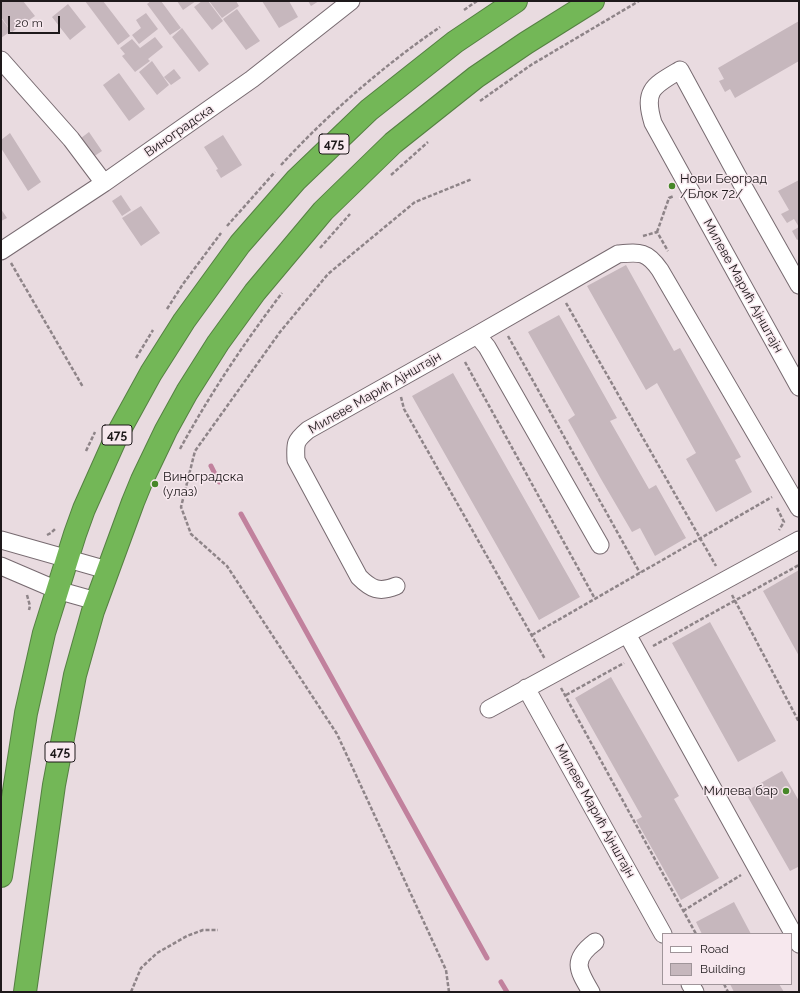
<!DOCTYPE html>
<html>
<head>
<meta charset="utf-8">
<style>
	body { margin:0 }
	#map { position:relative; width:800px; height:993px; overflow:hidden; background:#e9dbe0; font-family:Raleway,sans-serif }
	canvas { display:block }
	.frame { position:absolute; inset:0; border:2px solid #1e191b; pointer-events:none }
	.legend { position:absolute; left:662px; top:933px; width:130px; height:52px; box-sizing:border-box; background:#f7e8ee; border:1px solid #a0959a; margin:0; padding:5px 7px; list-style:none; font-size:12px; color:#1e191b }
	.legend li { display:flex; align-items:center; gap:8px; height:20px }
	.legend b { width:20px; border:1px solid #a0959a }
	.scale { position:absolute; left:8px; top:16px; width:52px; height:18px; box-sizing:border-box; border:2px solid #1e191b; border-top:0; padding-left:5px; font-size:12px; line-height:14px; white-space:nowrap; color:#1e191b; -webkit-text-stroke:3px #f7e8ee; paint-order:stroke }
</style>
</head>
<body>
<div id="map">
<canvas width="800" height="993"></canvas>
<div class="frame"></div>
<ul class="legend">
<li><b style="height:5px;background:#fff"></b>Road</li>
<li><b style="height:11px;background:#c6b7bd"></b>Building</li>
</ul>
<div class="scale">20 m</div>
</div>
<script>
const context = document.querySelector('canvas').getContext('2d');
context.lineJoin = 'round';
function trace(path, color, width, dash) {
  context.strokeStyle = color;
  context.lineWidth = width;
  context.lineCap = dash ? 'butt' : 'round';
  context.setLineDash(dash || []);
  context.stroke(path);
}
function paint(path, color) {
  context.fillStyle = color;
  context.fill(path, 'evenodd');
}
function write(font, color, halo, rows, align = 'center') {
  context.font = font + ' Raleway,sans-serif';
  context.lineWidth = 3;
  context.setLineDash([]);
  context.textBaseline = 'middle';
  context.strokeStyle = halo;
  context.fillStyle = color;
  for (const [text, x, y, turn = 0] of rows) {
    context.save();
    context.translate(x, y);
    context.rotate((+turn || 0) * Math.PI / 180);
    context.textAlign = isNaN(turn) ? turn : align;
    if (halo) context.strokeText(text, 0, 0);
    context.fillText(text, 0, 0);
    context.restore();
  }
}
const stream = new Path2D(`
	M211 466 219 482
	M241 514 487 958
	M501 982 507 992`);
const building = new Path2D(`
	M3 1H23L35 16 12 32 1 17V2Z
	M85 1H103L130 36 118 45Z
	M151 1H161L181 28 170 35 147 4Z
	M177 1H196L183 10Z
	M202 1H208L223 21 212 30 194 7Z
	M209 1H236L239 6 222 18Z
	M262 1H289L298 17 279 28Z
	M308 1H319L311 6Z
	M68 4 86 27 70 40 52 17Z
	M237 9 260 41 246 50 223 19Z
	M146 13 158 29 139 44 132 35 141 28 136 20Z
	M1 18 11 31 1 38Z
	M799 21V61L735 98 730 89 725 92 719 81 724 79 718 68Z
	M182 28 209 64 199 72 172 37Z
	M155 37 163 47 148 59 150 61 135 72 122 56 125 54 120 48 132 39 140 48Z
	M152 61 169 85 157 95 139 72Z
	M174 69 181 78 171 85 164 77Z
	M119 73 145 109 129 121 103 85Z
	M89 132 102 151 90 159 77 141Z
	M10 133 41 182 28 191 1 148V140Z
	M223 135 242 165 221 178 216 170 218 169 204 147Z
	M799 180V239L797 240 792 231 799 227 794 219 787 223 781 214 789 210 778 191Z
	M121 195 131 210 122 216 112 201Z
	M141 206 160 233 141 246 122 218Z
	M1 209 7 218 1 221Z
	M626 265 674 351 680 348 741 457 735 460 752 492 716 512 686 459 696 453 657 383 646 390 587 286Z
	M559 315 617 418 610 421 649 489 656 485 686 538 655 556 640 528 632 532 601 479 568 420 575 415 528 332Z
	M453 373 580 597 539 620 412 396Z
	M799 570V656L763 591Z
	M710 622 776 741 738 762 672 643Z
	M611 677 679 796 674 799 719 878 681 900 636 820 642 817 575 698Z
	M782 771 799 801V869L798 867 790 871 745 792Z
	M734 902 751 934H702L696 922Z
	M730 984H779L784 992H734Z`);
const path = new Path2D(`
	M464 10 477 1
	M480 101 531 65 639 1
	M281 165C328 114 383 66 440 27
	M391 175 428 142
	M227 226 275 172
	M657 232 669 198 674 196
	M643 236 657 232 668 251
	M320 248 350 214
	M11 263 83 387
	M566 303 716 566
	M167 309 183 284 221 233
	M508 336 640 573
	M136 358 153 330
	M465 362 595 599
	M401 397 404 409 545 659
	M180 449C210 394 244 343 282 293
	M86 451 95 432
	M777 508 784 522 779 530
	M47 535 51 533 56 528
	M27 595 30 606 29 610
	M732 595 799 722
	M532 635 772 497
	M653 646 799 565
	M561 688 696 934
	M566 695 624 663
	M683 911 741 875
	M724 984 728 992
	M131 992 141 968 157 953 187 936 203 930H218
	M449 992 446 970 337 734 227 566 191 534 181 507 195 451 280 332 328 274 415 202 472 179`);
const minor = new Path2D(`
	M1 60 71 139 104 183
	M1 251 104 183 252 79 351 1
	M799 285 743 186 680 70C653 86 643 90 653 123L799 387
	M477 335 487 347 600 545
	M1 540 107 570
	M1 566 57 590 96 601
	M396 586C379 593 371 589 359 577L296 460C295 443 295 441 308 430L477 335 618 254C640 252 647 251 660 270L799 508
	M627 634 799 944
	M526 688 663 934
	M489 709 799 540
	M690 984 695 992
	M591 992C578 970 571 960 595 942`);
const highway = new Path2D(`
	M1 876 26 713 44 633 75 534 84 509 118 433 151 373 184 321 240 244 296 180 369 110 455 42 516 1
	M25 992 54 785 75 675 93 611 133 502 142 480 166 430 187 392 218 343 255 292 323 211 393 143 476 77 526 43 593 1`);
const markers = [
	[672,186,4,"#468728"],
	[155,484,4,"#468728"],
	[786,791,4,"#468728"]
];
const shields = [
	[334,144,30],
	[117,435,30],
	[60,752,30]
];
const shieldNames = [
	["475",334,144],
	["475",117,435],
	["475",60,752]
];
const streetNames = [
	["Виноградска",179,131,-35],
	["Милеве Марић Ајнштајн",743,286,61],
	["Милеве Марић Ајнштајн",375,393,-30],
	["Милеве Марић Ајнштајн",595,811,61]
];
const poiNames = [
	["Нови Београд",680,179],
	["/Блок 72/",680,194],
	["Виноградска",163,477],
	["(улаз)",163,492],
	["Милева бар",778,791,"right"]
];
trace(stream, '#c1819d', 5);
paint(building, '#c6b7bd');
trace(minor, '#776a70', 19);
trace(highway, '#558042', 24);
trace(path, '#8e8488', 2.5, [4, 2]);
trace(minor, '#fff', 17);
trace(highway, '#73b757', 22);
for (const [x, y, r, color] of markers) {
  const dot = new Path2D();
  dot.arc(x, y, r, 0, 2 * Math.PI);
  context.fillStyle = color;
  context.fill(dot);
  trace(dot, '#f7e8ee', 1.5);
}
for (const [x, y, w] of shields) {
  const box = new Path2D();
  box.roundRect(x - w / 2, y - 10, w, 20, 3);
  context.fillStyle = '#f7e8ee';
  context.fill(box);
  trace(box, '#1e191b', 1);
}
write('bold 12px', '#1e191b', null, shieldNames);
write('13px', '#1e191b', '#f7e8ee', streetNames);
write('13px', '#1e191b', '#f7e8ee', poiNames, 'left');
</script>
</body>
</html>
